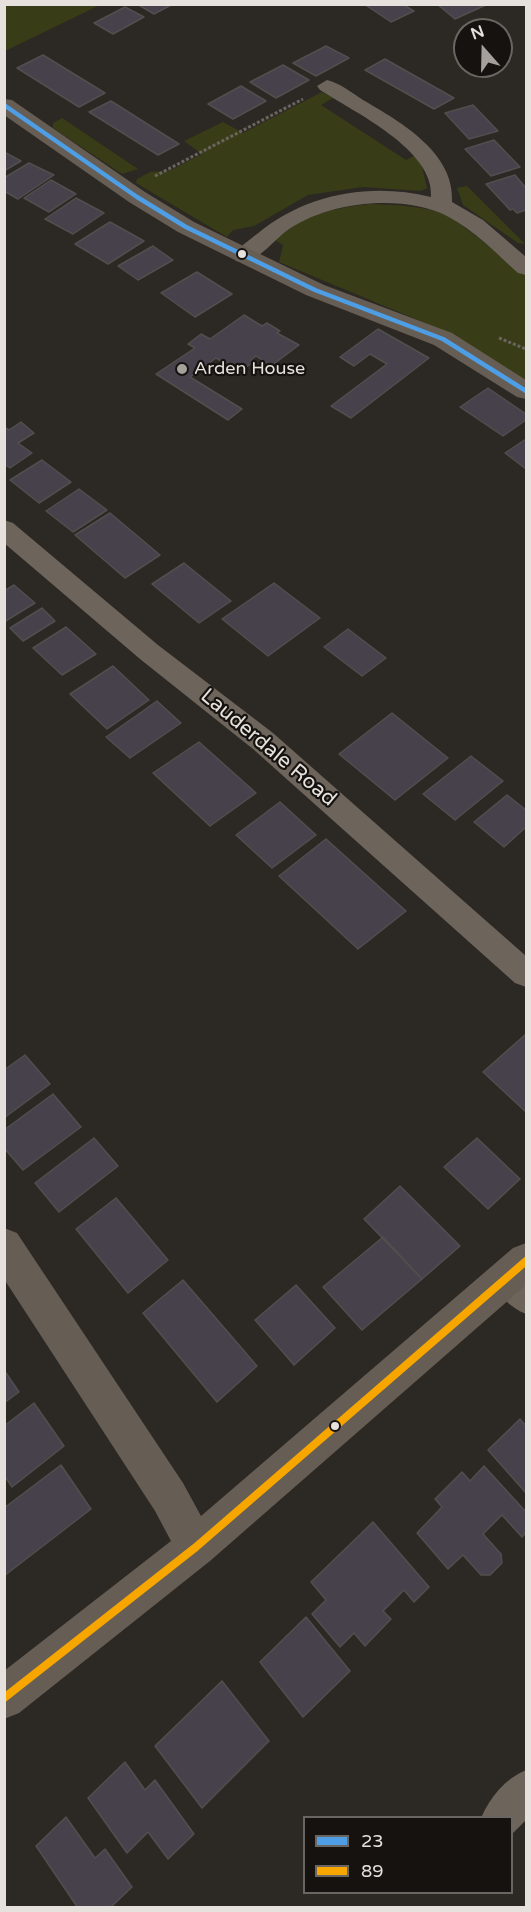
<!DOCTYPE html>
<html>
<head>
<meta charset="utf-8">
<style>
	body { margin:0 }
	#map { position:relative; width:531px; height:1912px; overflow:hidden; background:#2c2824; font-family:"Varela Round",sans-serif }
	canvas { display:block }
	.frame { position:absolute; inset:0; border:6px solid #e6e1dc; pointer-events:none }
	.legend { position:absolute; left:303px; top:1816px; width:210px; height:78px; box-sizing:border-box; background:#15120f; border:2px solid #696561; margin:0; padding:8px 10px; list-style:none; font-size:18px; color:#e6e1dc }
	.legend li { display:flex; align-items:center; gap:12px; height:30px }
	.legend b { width:30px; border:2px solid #696561 }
	.north { position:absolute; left:453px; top:18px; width:60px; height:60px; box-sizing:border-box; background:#15120f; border:2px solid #696561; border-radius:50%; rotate:340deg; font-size:16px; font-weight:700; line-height:24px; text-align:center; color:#e6e1dc }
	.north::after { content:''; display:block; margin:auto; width:21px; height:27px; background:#a5a09c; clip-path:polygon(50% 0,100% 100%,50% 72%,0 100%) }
</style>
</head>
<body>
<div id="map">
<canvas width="531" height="1912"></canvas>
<div class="frame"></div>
<ul class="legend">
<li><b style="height:8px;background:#4d9ee5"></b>23</li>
<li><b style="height:8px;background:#f7a600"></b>89</li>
</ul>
<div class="north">N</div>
</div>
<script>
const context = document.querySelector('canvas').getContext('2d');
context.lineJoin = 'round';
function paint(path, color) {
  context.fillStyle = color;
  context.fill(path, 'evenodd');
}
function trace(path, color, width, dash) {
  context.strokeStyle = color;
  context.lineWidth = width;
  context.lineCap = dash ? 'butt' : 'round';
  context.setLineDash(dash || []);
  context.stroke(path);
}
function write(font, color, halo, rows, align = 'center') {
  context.font = font + ' "Varela Round",sans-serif';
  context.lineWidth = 4.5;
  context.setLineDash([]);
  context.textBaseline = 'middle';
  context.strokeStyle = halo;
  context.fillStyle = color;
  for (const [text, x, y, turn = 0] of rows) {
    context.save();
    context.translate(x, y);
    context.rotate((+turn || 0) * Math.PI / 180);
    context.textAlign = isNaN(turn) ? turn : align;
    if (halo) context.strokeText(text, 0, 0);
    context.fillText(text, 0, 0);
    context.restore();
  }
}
const green = new Path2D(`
	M5 4H100V5L5 51Z
	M322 92 333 98 321 105 406 160 419 153 427 188 421 191 363 187 308 195 254 226 233 230 227 237 136 183 137 179 150 172 169 171 202 154 184 141 223 122 243 133Z
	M62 118 138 169 122 174 53 128V123Z
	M467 186 525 244 518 243 463 205 457 188Z
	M370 204C398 205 425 206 450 216L526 275V380L449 333 279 262 283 245 275 240C301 214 335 208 370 204Z`);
const building = new Path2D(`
	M137 4H173L154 14Z
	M364 4H402L414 11 391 22Z
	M437 4H488L455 19Z
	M125 7 144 17 113 34 94 23Z
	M326 46 349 58 316 76 293 63Z
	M43 55 105 93 79 107 17 68Z
	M385 59 454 98 434 109 365 70Z
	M283 65 309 80 276 98 250 82Z
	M241 86 266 101 233 119 208 104Z
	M111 101 179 144 158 155 89 112Z
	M473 105 498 131 469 139 445 113Z
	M494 140 520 167 491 176 465 149Z
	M4 152 21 161 4 171Z
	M29 163 54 175 18 199 4 191V178Z
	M515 175 526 188V210L517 213 513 209 510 210 486 184Z
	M51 180 76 194 49 212 24 198Z
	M76 198 104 213 73 234 45 219Z
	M110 222 144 241 108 264 75 244Z
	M153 246 173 260 138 280 118 266Z
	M197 272 232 294 195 317 161 293Z
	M244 315 262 326 267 323 280 331 277 333 299 345 271 366 256 356 251 360 254 362 239 372 216 358 190 377 242 409 228 420 156 374 195 348 188 344 201 334 210 339Z
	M378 329 429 358 351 418 331 406 387 364 370 354 354 366 340 357Z
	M488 388 526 414V420L503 436 460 407Z
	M21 422 34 433 18 443 32 453 10 468 4 464V427L9 430Z
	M526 439V469L505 453Z
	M42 460 71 482 39 503 10 480Z
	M79 489 107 510 73 532 46 511Z
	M110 513 160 555 125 578 75 535Z
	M184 563 231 601 199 623 152 584Z
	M274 583 320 618 268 656 222 619Z
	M14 585 35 603 4 622V591Z
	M42 608 55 621 23 641 10 628Z
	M66 627 96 654 62 675 33 648Z
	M348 629 386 658 362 676 324 647Z
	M113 666 149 700 107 729 70 694Z
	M157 701 181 723 130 758 106 737Z
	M392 713 448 758 395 800 339 754Z
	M199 742 256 793 210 826 153 773Z
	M471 756 503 781 455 820 423 794Z
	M507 795 526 810V827L504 847 474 822Z
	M280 802 316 835 272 868 236 835Z
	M326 839 406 911 358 949 279 876Z
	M526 1034V1112L483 1072Z
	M25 1055 50 1084 4 1118V1070Z
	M53 1094 81 1127 23 1170 4 1148V1130Z
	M94 1138 118 1166 59 1212 35 1183Z
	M477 1138 520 1179 488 1209 444 1167Z
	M400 1186 460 1246 422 1279 364 1219Z
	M116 1198 168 1260 128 1293 76 1229Z
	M383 1237 422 1279 362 1330 323 1287Z
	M183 1280 257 1366 217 1402 143 1313Z
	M296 1285 335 1328 294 1365 255 1320Z
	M4 1370 19 1392 4 1403Z
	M34 1403 64 1446 12 1487 4 1475V1426Z
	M520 1419 526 1426V1493L488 1450Z
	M61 1465 91 1509 4 1576V1508Z
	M484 1466 526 1512V1532L522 1537 502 1515 483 1534 501 1554 502 1563 490 1575H481L463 1555 448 1569 417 1533 442 1507 435 1499 462 1472 470 1481Z
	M373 1522 429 1587 414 1602 404 1590 383 1611 391 1619 365 1646 354 1633 340 1647 312 1614 326 1600 311 1582Z
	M306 1617 350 1671 303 1717 260 1662Z
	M222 1681 269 1741 202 1808 155 1746Z
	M125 1762 145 1790 155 1780 194 1834 168 1859 148 1832 127 1853 88 1798Z
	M66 1817 95 1858 105 1849 132 1887 110 1908H78L36 1846Z`);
const path = new Path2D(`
	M155 176 303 99
	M499 338 526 349`);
const street = new Path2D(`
	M327 80C340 83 352 93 363 100 401 122 455 153 452 202L483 220 526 257V275L518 273C496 253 474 230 447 216 401 193 325 202 285 232 271 243 255 266 236 261L233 256C239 247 248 241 257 234 305 194 370 182 431 197 435 150 354 112 320 90L317 86Z
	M4 520 13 523 158 645 273 733 526 956V987L515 983 253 749 140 659 4 543Z
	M508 1261 520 1266 526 1273V1314C509 1307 498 1295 491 1278L496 1266Z
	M526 1770V1820L512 1834V1818H481C490 1797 505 1779 526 1770Z`);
const secondary = new Path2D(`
	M4 99 12 100 145 192 194 222 324 285 452 333 526 380V399L517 397 434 345 306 295 178 232 129 202 4 115Z
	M4 1228 17 1233 183 1483 201 1516 513 1248 526 1243V1285L210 1561 19 1713 4 1719V1671L171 1541 155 1511 4 1279Z`);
const bus1 = new Path2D(`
	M4 105 137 197 186 227 315 290 443 339 526 391`);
const bus2 = new Path2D(`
	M4 1698 196 1547 526 1261`);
const markers = [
	[242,254,5,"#e6e1dc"],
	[182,369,6,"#a5a09c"],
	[335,1426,5,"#e6e1dc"]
];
const farPoinames = [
	["Arden House",194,369]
];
const streetNames = [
	["Lauderdale Road",268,748,40]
];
paint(green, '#383d17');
paint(building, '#47414c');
trace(building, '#514f4e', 1.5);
trace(path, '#6a645f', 3, [3, 2]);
paint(street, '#6d645c');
paint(secondary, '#665d54');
trace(bus1, '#4d9ee5', 4.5);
trace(bus2, '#f7a600', 8);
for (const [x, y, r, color] of markers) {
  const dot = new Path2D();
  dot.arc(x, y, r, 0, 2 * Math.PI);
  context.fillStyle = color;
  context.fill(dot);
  trace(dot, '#15120f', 2);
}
write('18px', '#e6e1dc', '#15120f', farPoinames, 'left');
write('21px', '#e6e1dc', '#15120f', streetNames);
</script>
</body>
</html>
